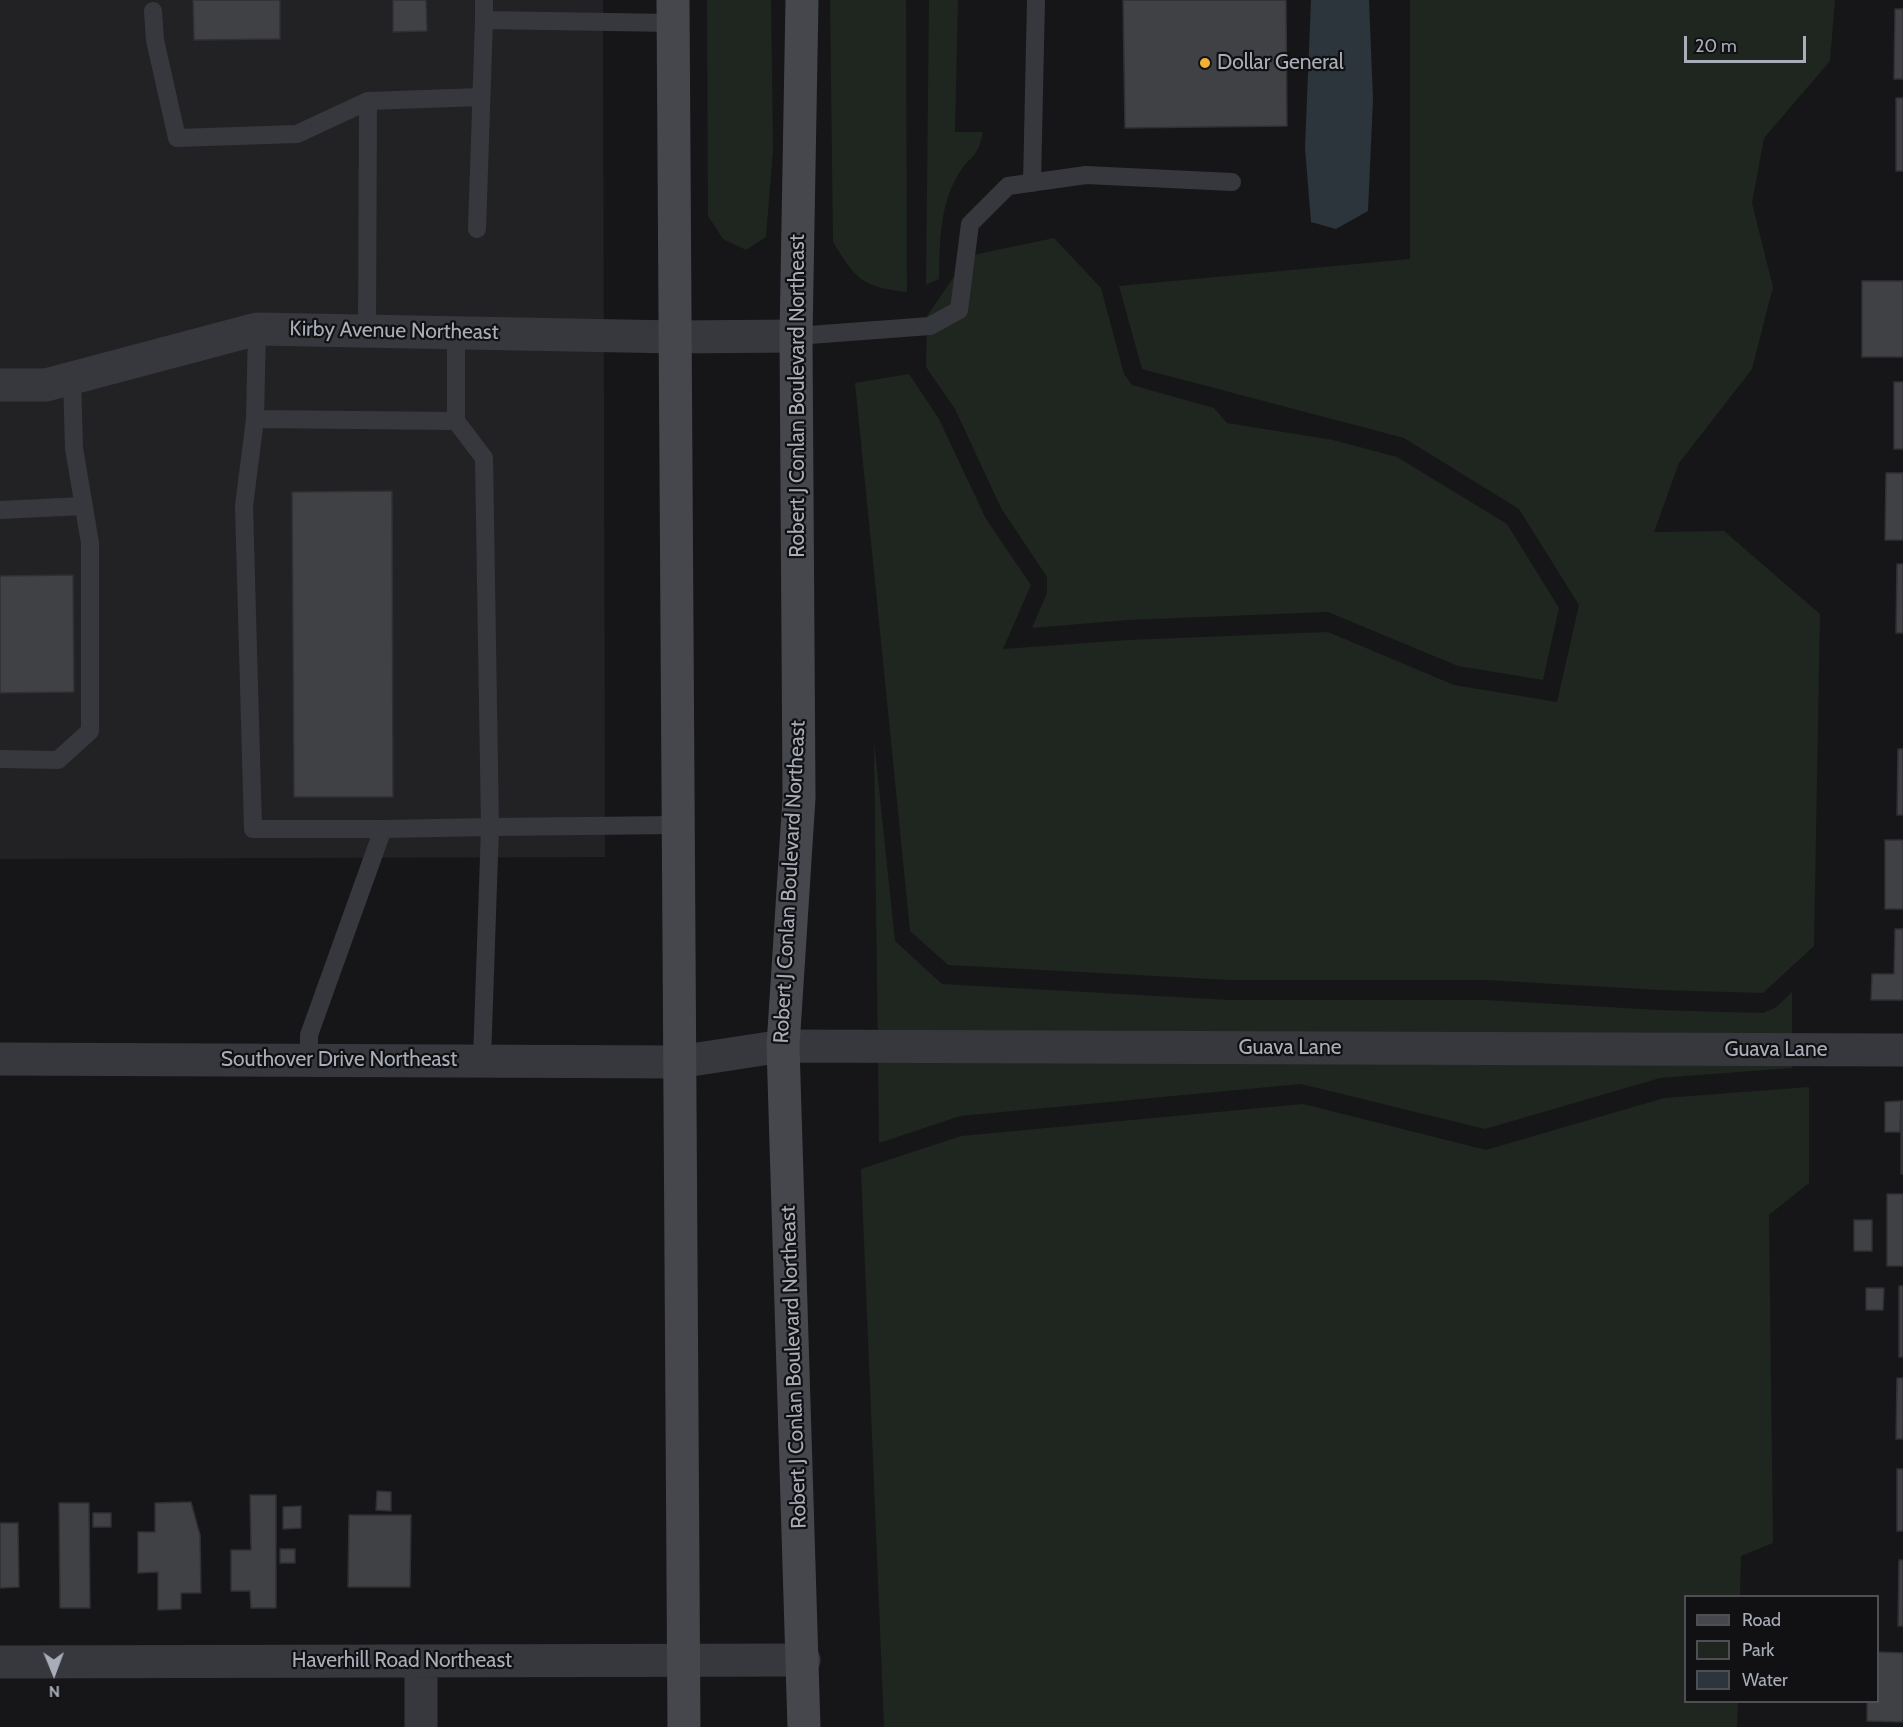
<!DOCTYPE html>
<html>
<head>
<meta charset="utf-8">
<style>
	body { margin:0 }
	#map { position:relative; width:1903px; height:1727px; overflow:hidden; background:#161618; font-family:Cabin,sans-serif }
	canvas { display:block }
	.legend { position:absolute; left:1684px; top:1595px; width:195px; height:108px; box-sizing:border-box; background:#111113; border:2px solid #4d4f55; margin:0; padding:8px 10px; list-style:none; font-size:18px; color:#a8adb8 }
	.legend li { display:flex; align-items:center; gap:12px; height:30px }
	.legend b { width:30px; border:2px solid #4d4f55 }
	.north { position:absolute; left:24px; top:1643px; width:60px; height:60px; -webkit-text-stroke:4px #111113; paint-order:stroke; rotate:179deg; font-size:16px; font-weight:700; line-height:24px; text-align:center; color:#a8adb8 }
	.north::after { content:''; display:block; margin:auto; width:21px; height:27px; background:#a8adb8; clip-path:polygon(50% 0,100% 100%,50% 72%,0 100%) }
	.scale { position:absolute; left:1684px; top:36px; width:122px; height:27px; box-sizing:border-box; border:3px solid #a8adb8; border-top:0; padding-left:8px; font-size:18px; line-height:21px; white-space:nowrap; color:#a8adb8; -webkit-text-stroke:4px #111113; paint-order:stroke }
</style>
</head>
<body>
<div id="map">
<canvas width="1903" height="1727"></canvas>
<ul class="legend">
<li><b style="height:8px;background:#45474d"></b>Road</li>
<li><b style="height:16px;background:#1e261f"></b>Park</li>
<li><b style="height:16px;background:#2c353c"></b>Water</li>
</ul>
<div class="north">N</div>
<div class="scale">20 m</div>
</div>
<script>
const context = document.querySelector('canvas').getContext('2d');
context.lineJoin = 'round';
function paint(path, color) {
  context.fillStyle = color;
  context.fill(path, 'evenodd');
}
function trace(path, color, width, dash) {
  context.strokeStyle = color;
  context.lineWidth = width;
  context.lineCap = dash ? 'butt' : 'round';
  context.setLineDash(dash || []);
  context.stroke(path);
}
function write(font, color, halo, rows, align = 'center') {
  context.font = font + ' Cabin,sans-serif';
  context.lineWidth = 4.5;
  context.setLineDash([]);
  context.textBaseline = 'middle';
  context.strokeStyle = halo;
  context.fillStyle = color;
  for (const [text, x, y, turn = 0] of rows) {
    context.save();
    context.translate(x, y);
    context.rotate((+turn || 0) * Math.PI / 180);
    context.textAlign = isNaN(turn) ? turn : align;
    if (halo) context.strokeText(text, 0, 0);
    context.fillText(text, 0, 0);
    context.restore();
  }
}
const built = new Path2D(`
	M0 0H603L605 857 0 859Z`);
const green = new Path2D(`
	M707 0H771L773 150 766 237 746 250 723 239 708 216Z
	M830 0H906L907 292C862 287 856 280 833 242Z
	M929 0H958L955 132H983C977 161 970 154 958 175 939 207 940 243 939 279L926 285Z
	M1410 0H1835L1830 61 1764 138 1752 203 1773 287 1752 369 1679 463 1654 532 1724 531 1820 614 1814 946 1763 993 1659 990 1486 980H1231L948 965 910 931 855 383 909 374 939 419 986 519 1031 585 1003 649 1128 640 1328 632 1454 685 1557 702 1579 605 1519 509 1404 438 1142 369 1119 286 1410 259Z
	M1054 238 1101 288 1124 374 1132 385 1214 408 1227 423 1333 440 1397 457 1507 524 1559 608 1543 680 1458 666 1328 612 1128 620 1032 628 1047 593V577L1001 508 955 409 926 367 927 316 968 256Z
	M874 741 895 941 942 984 1230 1000H1486L1658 1010 1763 1013 1775 1008 1792 992V1068L1660 1078 1485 1129 1301 1084 960 1116 879 1143Z
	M1809 1087V1183L1769 1215 1773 1543 1741 1556 1740 1596H1686V1702H1738L1737 1727H884L861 1169 961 1136 1303 1104 1486 1150 1664 1098Z`);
const water = new Path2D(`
	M1311 0H1369L1373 99 1368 211 1336 229 1311 222 1305 148Z`);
const building = new Path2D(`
	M193 0H280V39L194 40Z
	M393 0H426L427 31 393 32Z
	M1123 0H1286L1287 126 1125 128Z
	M1895 9H1903V79H1894Z
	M1896 98H1903V171H1896Z
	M1862 281H1903V357H1862Z
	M1894 382H1903V449H1894Z
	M1886 473H1903V540H1885Z
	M392 491 393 797H294L292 492Z
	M1897 564H1903V633H1896Z
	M73 575 74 692 0 693V576Z
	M1898 749H1903V815H1897Z
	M1885 840H1903V909H1885Z
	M1895 929H1903V1000H1871L1872 974H1894Z
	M1901 1101 1900 1132H1885V1102Z
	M1901 1101H1903V1174H1901Z
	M1887 1194H1903V1266H1887Z
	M1854 1220H1872V1251H1854Z
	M1899 1286H1903V1357H1899Z
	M1866 1288H1884L1883 1310H1866Z
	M1897 1378H1903V1439H1896Z
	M1897 1469H1903V1531H1897Z
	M377 1491 391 1492V1511L376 1510Z
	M250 1495H276V1608H251L250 1591H231V1550H251Z
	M191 1502 200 1535 201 1593H181V1609L158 1610V1572L138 1573V1532H155V1503Z
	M59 1503H89L90 1608H60Z
	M301 1506V1528L283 1529V1507Z
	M93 1513H111V1527H93Z
	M349 1515H411L410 1587H348Z
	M0 1523H18L19 1587 0 1588Z
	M280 1549H295V1563H280Z
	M1899 1560H1903V1626H1898Z
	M1878 1652 1903 1653V1722L1867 1721V1702H1878Z`);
const service = new Path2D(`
	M153 11 155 40 177 138 297 134 368 101
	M484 20V0
	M1032 183 1036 0
	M477 229 484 20 673 23
	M257 329 255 419 456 421
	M367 331 368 101 481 97
	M456 332V421L484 458 490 827 678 825
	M796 336 930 326 959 310 970 224 1008 186 1086 175 1232 182
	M255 419 244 506 253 829H383
	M0 510 84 506
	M0 759 58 760 90 731V543L74 448 72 378
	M309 1060V1035L383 829 490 827 482 1060`);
const minor = new Path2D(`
	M0 385H46L257 329 676 337 796 336
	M0 1059 678 1062 783 1046 1903 1050
	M0 1662 804 1660
	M421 1727V1662`);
const secondary = new Path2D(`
	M673 0 684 1727
	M802 0 796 336 799 798 783 1046 804 1727`);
const markers = [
	[1205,63,6,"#f2b134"]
];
const poiNames = [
	["Dollar General",1217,63]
];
const streetNames = [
	["Kirby Avenue Northeast",394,331,1],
	["Robert J Conlan Boulevard Northeast",798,396,-90],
	["Robert J Conlan Boulevard Northeast",790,882,-87],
	["Guava Lane",1290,1048],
	["Guava Lane",1776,1050],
	["Southover Drive Northeast",339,1060],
	["Robert J Conlan Boulevard Northeast",794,1367,-92],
	["Haverhill Road Northeast",402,1661]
];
paint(built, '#222225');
paint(green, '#1e261f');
paint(water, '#2c353c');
paint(building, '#404145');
trace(building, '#303034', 1.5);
trace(service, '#37383d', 18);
trace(minor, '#37383d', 33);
trace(secondary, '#45474d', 33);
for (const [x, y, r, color] of markers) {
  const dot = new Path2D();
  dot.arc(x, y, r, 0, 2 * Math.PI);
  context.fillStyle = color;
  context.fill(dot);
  trace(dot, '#111113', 2);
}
write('21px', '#a8adb8', '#111113', poiNames, 'left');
write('21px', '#a8adb8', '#111113', streetNames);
</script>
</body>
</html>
